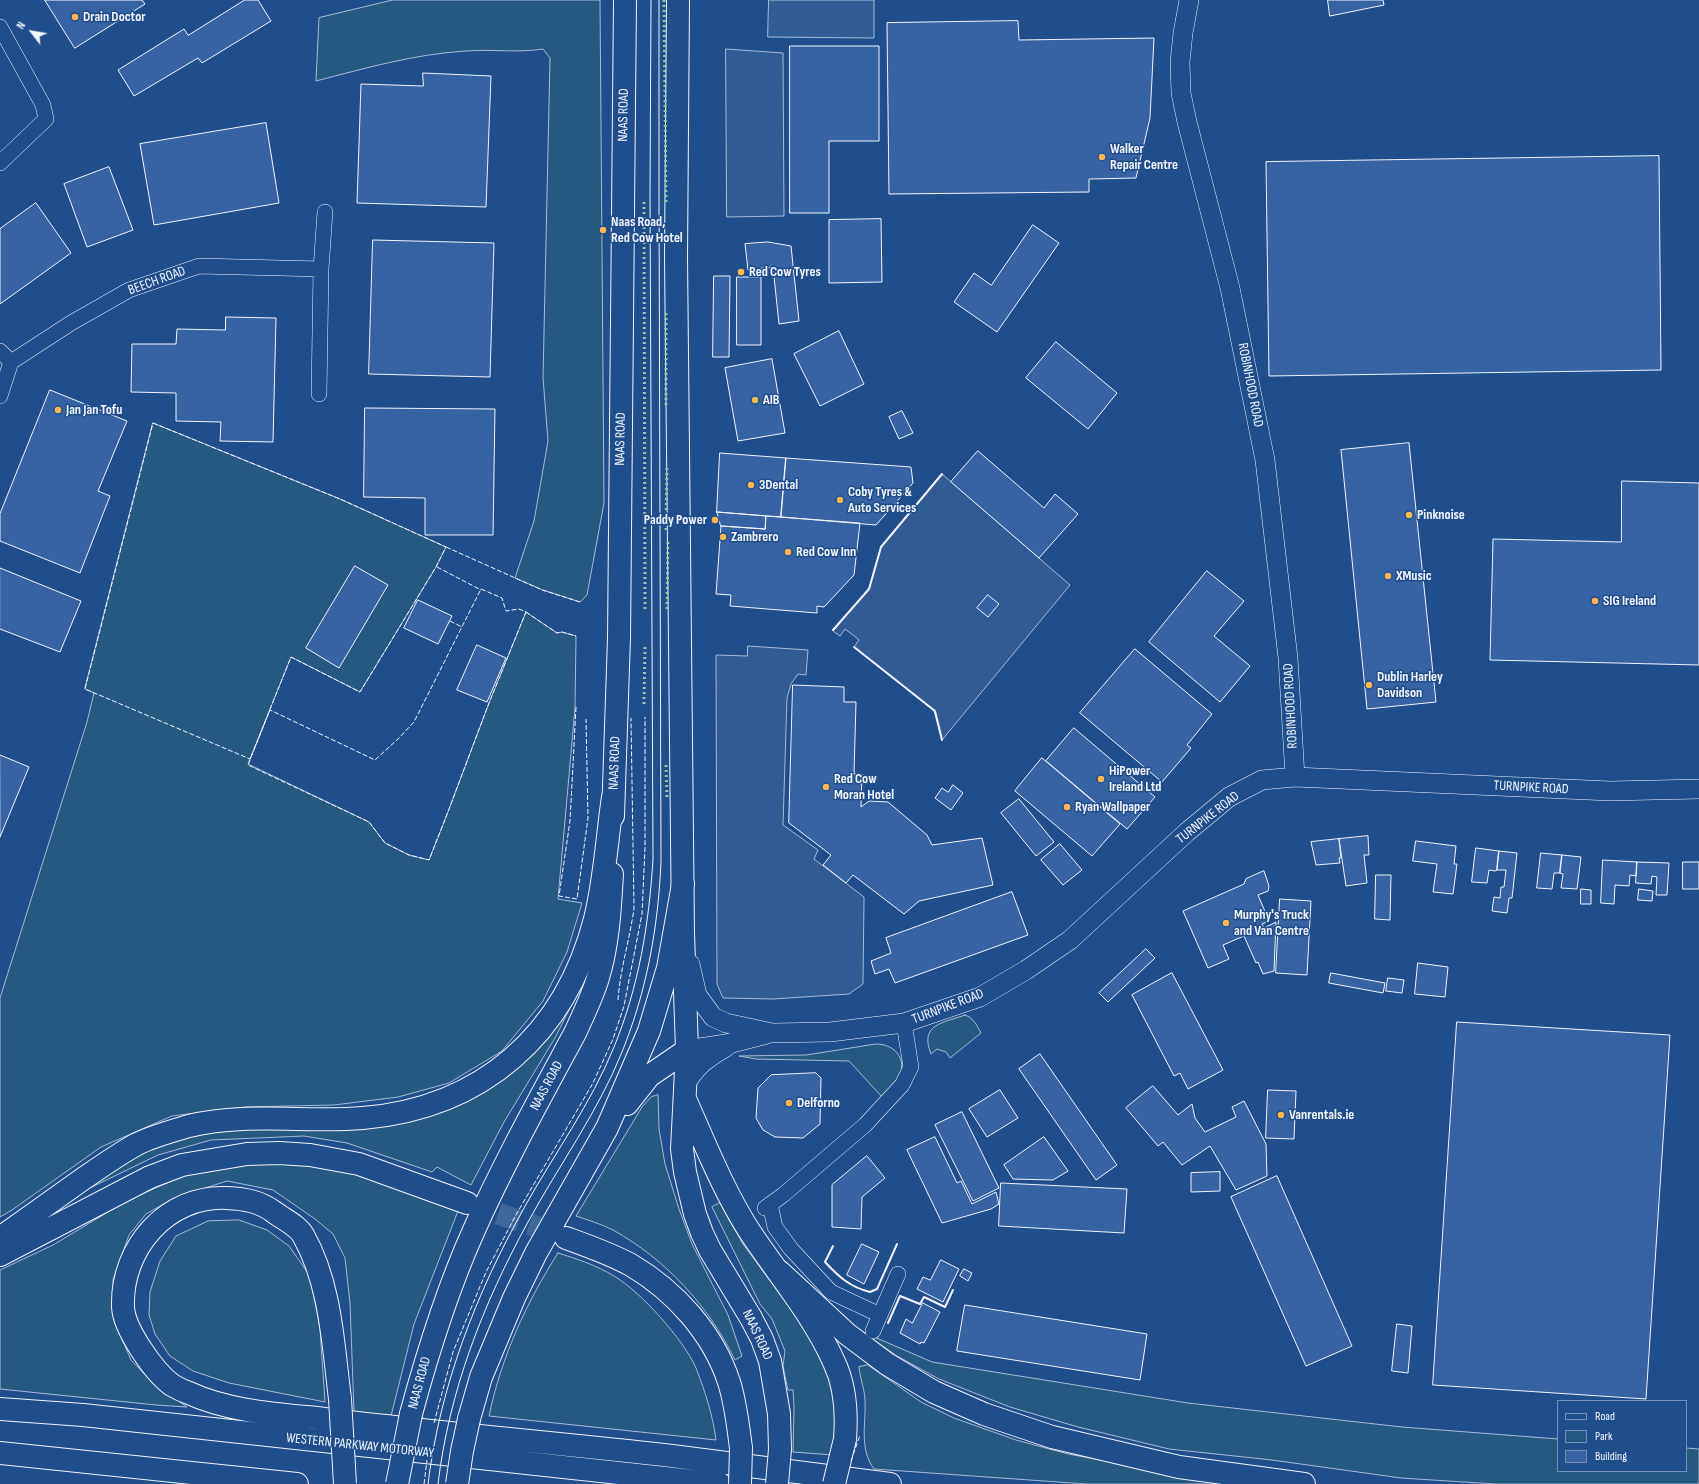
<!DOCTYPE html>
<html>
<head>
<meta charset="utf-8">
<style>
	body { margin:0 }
	#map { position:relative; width:1699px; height:1484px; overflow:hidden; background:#1f4e8c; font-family:"Sofia Sans Condensed",sans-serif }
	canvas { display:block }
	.legend { position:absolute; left:1557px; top:1400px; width:130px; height:72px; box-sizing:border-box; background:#1f4e8c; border:1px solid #7391ba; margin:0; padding:5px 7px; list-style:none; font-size:12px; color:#f2f6ff }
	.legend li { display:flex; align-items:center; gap:8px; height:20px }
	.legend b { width:20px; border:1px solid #7391ba }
	.north { position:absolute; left:12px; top:12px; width:40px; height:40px; -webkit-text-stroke:3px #1f4e8c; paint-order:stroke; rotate:301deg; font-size:11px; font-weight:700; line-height:16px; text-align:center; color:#f2f6ff }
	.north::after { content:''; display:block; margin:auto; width:14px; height:18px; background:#f2f6ff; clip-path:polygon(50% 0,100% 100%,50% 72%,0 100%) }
</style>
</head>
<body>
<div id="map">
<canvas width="1699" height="1484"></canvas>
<ul class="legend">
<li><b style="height:5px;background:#1f4e8c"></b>Road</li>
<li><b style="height:11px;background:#245a82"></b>Park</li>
<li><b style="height:11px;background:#3563a3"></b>Building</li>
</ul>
<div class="north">N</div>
</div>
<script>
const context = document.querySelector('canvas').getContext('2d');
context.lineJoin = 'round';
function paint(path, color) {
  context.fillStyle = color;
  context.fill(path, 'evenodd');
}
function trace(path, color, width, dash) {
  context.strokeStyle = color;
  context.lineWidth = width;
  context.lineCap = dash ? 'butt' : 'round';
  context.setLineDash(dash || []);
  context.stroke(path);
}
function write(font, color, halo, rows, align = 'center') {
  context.font = font + ' "Sofia Sans Condensed",sans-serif';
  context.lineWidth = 3;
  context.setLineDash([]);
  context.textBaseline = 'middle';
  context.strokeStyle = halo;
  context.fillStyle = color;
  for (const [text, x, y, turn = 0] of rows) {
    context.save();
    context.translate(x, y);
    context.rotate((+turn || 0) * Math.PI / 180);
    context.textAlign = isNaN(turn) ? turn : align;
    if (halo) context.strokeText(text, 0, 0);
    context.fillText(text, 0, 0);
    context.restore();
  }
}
const green = new Path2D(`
	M393 0H600L604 503 587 595 580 602 543 590 515 578 534 521 548 441 543 378 550 58 543 49C517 53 492 49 466 51 415 54 366 68 316 81L319 18Z
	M153 423 340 499 446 547 436 567 360 692 291 657 248 764 369 822 385 843 409 855 429 860 446 817 489 703 526 612 557 633 562 632 576 636 575 708 558 899 582 903 567 952 543 1001 502 1051 449 1083 398 1097 334 1105 245 1107 172 1116 101 1147 12 1210 0 1217V998L87 722 94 693 85 689Z
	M577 994 555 1038 504 1122 471 1185 437 1167 432 1172 347 1143 304 1136 211 1140 158 1155 65 1200 157 1144 200 1133 258 1128H339L389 1126 457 1106 496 1083Z
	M965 1015C974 1018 977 1026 981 1033L950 1058 946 1052 937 1049 931 1054C919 1024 943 1023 965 1015Z
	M876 1044C897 1044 909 1062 897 1081 893 1087 887 1092 883 1098L849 1061 756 1059 739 1056 806 1055Z
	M658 1095 659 1129 665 1164 679 1209 692 1244 728 1315 742 1356 735 1360C709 1306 665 1259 613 1230 601 1224 588 1220 576 1216L642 1107 651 1097Z
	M247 1163H303L350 1170 458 1211 414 1324 391 1416 354 1412 350 1303 345 1258 333 1234 315 1219 273 1190 227 1181 174 1198 146 1214 129 1235 113 1280 115 1322 131 1360 152 1382 187 1407 156 1405 0 1389V1270L53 1245 128 1200 188 1174Z
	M720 1203 743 1244 817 1345 830 1377 837 1422 833 1455 793 1452 794 1408 793 1390H788L783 1366 785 1351 772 1319 760 1304 712 1207Z
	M239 1220 267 1230 289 1246 310 1276 320 1329 325 1402 229 1383 193 1371 170 1356 155 1334 149 1315 150 1292 160 1261 176 1236 208 1221Z
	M558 1253C577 1259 596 1265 614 1276 640 1291 684 1340 696 1368 705 1391 713 1416 716 1440L489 1416C501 1358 526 1303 558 1253Z
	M872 1336 932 1362 1188 1403 1402 1427 1558 1439V1471H1686V1448L1699 1449V1484H1495L1401 1478 1272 1460 1169 1449 1078 1427 1010 1407 939 1379 897 1356 871 1338Z
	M868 1365 921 1402 954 1418 1016 1440 1068 1454 1211 1480 1217 1484H1086L874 1469C859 1449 866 1424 865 1401 865 1390 860 1379 859 1367Z`);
const parking = new Path2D(`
	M769 0H874V38L768 37Z
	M726 49 783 53 784 216 727 217Z
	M942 474 1070 585 942 740 934 711 854 647 859 640 853 635 845 629 840 636 833 631 869 589 881 547Z
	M748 646 808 650 806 675 798 674 791 684 787 698 783 825 818 850 814 859 864 897 863 984 849 994 773 999 723 998 717 984 716 655 747 656Z`);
const building = new Path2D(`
	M45 0H142L145 4 75 48Z
	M245 0H258L271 21 202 63 198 58 134 96 118 70 184 29 188 35Z
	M1328 0H1383L1384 5 1330 16Z
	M1018 21 1019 40 1154 38 1150 118 1136 178 1089 179V192L889 194 887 23Z
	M790 46H879V141H829V213H790Z
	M423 73 491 76 486 207 357 203 361 84 423 86Z
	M266 123 279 203 154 225 140 144Z
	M1659 156 1661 370 1269 376 1266 162Z
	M109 167 133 230 87 247 64 184Z
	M36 203 71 253 0 304V229Z
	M881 219 882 282 829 283V220Z
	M1033 225 1059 243 997 332 954 302 974 273 991 285Z
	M373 240 494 243 490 377 369 374Z
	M768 242 791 246 799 321 779 324 773 267 748 270 745 244Z
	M714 276H730L729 357H713Z
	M737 277H761V345H737Z
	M226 317 276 318 273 442 220 441 221 422 176 421V393L131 392 132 344H176L177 329 225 330Z
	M839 331 864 384 820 406 794 354Z
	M1056 342 1117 393 1088 429 1026 378Z
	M772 359 785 433 738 441 725 368Z
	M50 390 127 421 98 491 110 496 80 573 0 541V514Z
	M365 408 495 409 493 535H425V498L364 497Z
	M902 411 913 433 899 439 889 417Z
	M1409 443 1436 702 1367 709 1341 450Z
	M978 451 1044 508 1055 494 1078 514 1039 558 951 482Z
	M720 453 786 458 781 517 717 512Z
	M786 458 911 467 913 483 876 525 781 517Z
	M1622 481 1699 483V665L1490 660 1493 539 1621 542Z
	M717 512 766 516 765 529 721 526Z
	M766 516 860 523 854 575 824 607 817 606V613L730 606 731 595 716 594 721 526 765 529Z
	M355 566 388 585 339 668 306 648Z
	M0 568 81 601 60 652 0 629Z
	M1207 571 1244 601 1214 636 1250 666 1220 702 1149 642Z
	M988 595 999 604 988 617 977 608Z
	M418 600 452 616 438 644 404 628Z
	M477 645 506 658 487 702 457 690Z
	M1135 649 1212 714 1187 745 1191 748 1162 782 1080 713Z
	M793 685 844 687V702H856L854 774H862L861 807 869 801 888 802 927 835 932 845 982 838 993 885 919 901 904 914 853 875 846 883 823 865 831 855 789 823Z
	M1074 728 1155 797 1127 829 1046 761Z
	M0 755 29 767 0 837Z
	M1042 758 1120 824 1092 856 1015 791Z
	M953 785 963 793 951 810 935 798 942 788 948 792Z
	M1019 799 1054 842 1036 856 1001 813Z
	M1368 836 1369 855H1364L1367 883 1346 886 1339 839Z
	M1339 839 1341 858H1339L1340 863 1316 865 1311 842Z
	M1416 841 1456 846 1454 864H1457L1453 894 1433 892 1437 864 1413 861Z
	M1060 844 1082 870 1063 885 1041 860Z
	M1476 848 1499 851 1497 870 1495 871 1489 870 1487 883 1472 882Z
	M1499 851 1517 853 1512 898H1509L1507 913 1492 911 1494 897 1500 898 1501 887H1504L1506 870H1497Z
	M1541 853 1562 855 1560 873H1554L1552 889 1537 888Z
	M1562 855 1581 857 1577 889 1561 888 1563 874 1560 873Z
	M1603 860 1637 862 1636 876 1630 875 1629 886 1615 885 1614 904 1601 903Z
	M1637 862 1669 863 1667 895H1656L1657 877 1652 876 1651 884 1636 883Z
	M1683 862H1699V889H1683Z
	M1264 871 1269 886 1268 891 1258 895 1269 921 1262 924 1264 928 1276 922 1274 971 1263 974 1258 962 1256 963 1244 936 1223 945 1229 959 1208 968 1183 911 1244 884 1246 879Z
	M1376 875H1391L1390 920 1375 919Z
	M1581 889 1591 890V904H1581Z
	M1639 889 1653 891 1652 901 1638 900Z
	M1012 892 1028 935 895 983 889 969 875 974 871 961 891 953 886 938Z
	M1280 899 1311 901 1307 975 1276 973Z
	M1146 949 1155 958 1108 1002 1099 993Z
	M1418 963 1448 967 1445 997 1415 994Z
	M1172 973 1223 1070 1188 1089 1180 1073 1174 1076 1132 995Z
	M1331 973 1385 983 1383 993 1329 983Z
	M1388 978 1404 980 1402 993 1386 991Z
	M1457 1022 1670 1035 1646 1399 1433 1385Z
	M1040 1054 1117 1165 1096 1180 1019 1069Z
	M816 1073 821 1078 820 1124 803 1138 775 1137 763 1130 756 1118 758 1088 771 1075Z
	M1153 1086 1178 1115 1192 1104 1195 1118 1205 1132 1236 1117 1232 1107 1244 1101 1266 1144 1267 1176 1236 1190 1210 1146 1182 1165 1163 1142 1158 1146 1126 1108Z
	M1000 1090 1018 1118 987 1137 969 1109Z
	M1268 1090 1296 1091 1294 1139 1266 1138Z
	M962 1112 999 1188 973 1201 935 1125Z
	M935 1137 957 1183 961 1181 972 1204 996 1192 999 1204 991 1209 942 1223 907 1150Z
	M1044 1137 1068 1171 1053 1180 1013 1179 1004 1165Z
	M867 1156 885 1178 862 1197 861 1229 832 1227V1185Z
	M1220 1172V1191L1191 1192V1173Z
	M1277 1176 1352 1346 1306 1366 1231 1197Z
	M1001 1183 1127 1189 1124 1233 999 1226Z
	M862 1244 879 1252 864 1284 847 1275Z
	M941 1260 959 1269 943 1302 917 1289 923 1277 930 1280Z
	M964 1269 972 1273 968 1281 960 1276Z
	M923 1303 940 1312 924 1343 921 1342 920 1344 900 1333 906 1319 912 1323Z
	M965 1305 1147 1334 1140 1380 957 1351Z
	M1397 1324 1412 1326 1408 1373 1392 1371Z`);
const motorwayTunnel = new Path2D(`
	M467 1203 566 1237`);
const minor = new Path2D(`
	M0 27 43 105 46 119 0 163
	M0 351 11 362
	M11 362 71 323 129 290 199 266 321 269
	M319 394 321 269 325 212
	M0 396 11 362
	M770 1204 775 1227 791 1249 831 1292 880 1315
	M765 1208 783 1195 865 1125 902 1085 911 1067 904 1023
	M873 1331 898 1274`);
const tertiary = new Path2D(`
	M1189 0 1183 33 1180 62 1181 93 1187 122 1230 288 1265 460 1288 658 1295 777
	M690 964 697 995 713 1017 726 1023 772 1033 830 1032 904 1023 980 997 1026 970 1070 940 1187 832 1229 797 1262 780 1295 777 1610 791 1699 789
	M687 1050 732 1043 767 1034
	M685 1085C696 1066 707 1058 726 1047`);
const secondary = new Path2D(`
	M678 0 676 257 683 933 687 1050 682 1149 685 1172 695 1214 702 1233 710 1250 751 1318 762 1339 770 1361 779 1414 780 1449
	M613 816 619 638 625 0
	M686 1101C705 1144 724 1192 750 1232 778 1274 813 1315 834 1362 845 1385 847 1414 845 1439
	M411 1414C428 1351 447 1290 474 1230 504 1163 540 1098 575 1033 583 1016 591 999 597 981 608 947 610 910 612 874`);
const motorway = new Path2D(`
	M627 1104 649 1076 687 1050
	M0 1238C27 1219 53 1200 80 1181 99 1168 117 1155 137 1144 153 1136 172 1131 189 1126 247 1112 305 1123 363 1118 482 1108 565 1035 595 919 605 879 607 837 613 797
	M566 1238C588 1246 611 1254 631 1265 675 1291 713 1333 729 1382 736 1404 738 1426 741 1448
	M0 1255 150 1177 182 1165 247 1154 279 1153 310 1155 359 1164 467 1203
	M780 1272 847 1334 887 1364 934 1392 984 1414 1052 1437 1179 1467 1304 1484
	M340 1399C333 1344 331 1284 303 1235 297 1225 283 1219 274 1212 259 1201 245 1199 227 1198 167 1195 121 1248 123 1307 124 1329 154 1372 172 1385 177 1388 183 1391 189 1393 228 1411 275 1414 317 1418 340 1421 363 1424 386 1426 481 1437 577 1445 672 1456 745 1465 817 1475 890 1484
	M0 1409 83 1415 720 1484
	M469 1419 481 1377 514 1298 536 1253 607 1128 649 1031 668 968 683 884
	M0 1453 297 1484`);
const tram = new Path2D(`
	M428 1484C440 1386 476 1294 524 1208 554 1154 591 1104 614 1047 639 986 649 924 653 859L650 195 651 0
	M438 1484C449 1391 483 1304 528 1222 559 1165 598 1112 622 1052 647 990 658 928 661 862L659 196V0`);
const secondaryBridge = new Path2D(`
	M397 1484 411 1414
	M777 1484 780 1449
	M834 1484 845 1439`);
const motorwayBridge = new Path2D(`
	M340 1399 345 1484
	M457 1484 462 1451 469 1419
	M740 1484 741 1448`);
const hedge = new Path2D(`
	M664 0 666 202
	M644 202 645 612
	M666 405V313
	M666 530 667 465
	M667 609 668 539
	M644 704 645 646
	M666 765 667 797`);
const fence = new Path2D(`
	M153 423 340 499 446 547 436 567 360 692 291 657 250 759 85 689Z
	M446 547 542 590 580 602
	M437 567 481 590
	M481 589 502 598 506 611 519 609 526 612 489 703 446 817 429 860 409 855 385 843 369 822 248 765 270 710 375 760 398 739 414 722Z
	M526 612 557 633 562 632 576 636
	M450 621 462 627
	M576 707 570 821 559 896 577 899 588 818 586 719
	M618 1000C620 969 630 939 634 908L631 718
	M434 1423 453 1352 486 1272 517 1213 593 1083 613 1039 624 1006 642 914 645 848V717
	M851 1461 860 1435
	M424 1484 427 1460`);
const wall = new Path2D(`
	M833 630 869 589 881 547 942 474
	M854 647 935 711 942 740
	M833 1246 825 1262C839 1277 850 1287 870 1292L877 1289 897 1244
	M888 1323 900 1296 920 1304 924 1297 945 1307 953 1290`);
const markers = [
	[75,17,4,"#ffb74d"],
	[1102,157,4,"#ffb74d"],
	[603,230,4,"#ffb74d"],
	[741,272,4,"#ffb74d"],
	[755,400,4,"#ffb74d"],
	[58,410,4,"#ffb74d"],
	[751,485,4,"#ffb74d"],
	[840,500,4,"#ffb74d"],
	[1409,515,4,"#ffb74d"],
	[715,520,4,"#ffb74d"],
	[723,537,4,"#ffb74d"],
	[788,552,4,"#ffb74d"],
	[1388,576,4,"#ffb74d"],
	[1595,601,4,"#ffb74d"],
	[1369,685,4,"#ffb74d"],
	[1101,779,4,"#ffb74d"],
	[826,787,4,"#ffb74d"],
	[1067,807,4,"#ffb74d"],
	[1226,923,4,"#ffb74d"],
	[789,1103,4,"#ffb74d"],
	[1281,1115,4,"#ffb74d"]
];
const poiNames = [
	["Drain Doctor",83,17],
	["Walker",1110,149],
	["Repair Centre",1110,165],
	["Naas Road,",611,222],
	["Red Cow Hotel",611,238],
	["Red Cow Tyres",749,272],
	["AIB",763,400],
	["Jan Jan Tofu",66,410],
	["3Dental",759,485],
	["Coby Tyres &",848,492],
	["Auto Services",848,508],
	["Pinknoise",1417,515],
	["Paddy Power",707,520,"right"],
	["Zambrero",731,537],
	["Red Cow Inn",796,552],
	["XMusic",1396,576],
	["SIG Ireland",1603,601],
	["Dublin Harley",1377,677],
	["Davidson",1377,693],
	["HiPower",1109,771],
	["Ireland Ltd",1109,787],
	["Red Cow",834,779],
	["Moran Hotel",834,795],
	["Ryan Wallpaper",1075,807],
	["Murphy's Truck",1234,915],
	["and Van Centre",1234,931],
	["Delforno",797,1103],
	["Vanrentals.ie",1289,1115]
];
const streetNames = [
	["NAAS ROAD",624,115,-89],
	["BEECH ROAD",157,281,-20],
	["ROBINHOOD ROAD",1250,385,79],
	["NAAS ROAD",621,439,-89],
	["ROBINHOOD ROAD",1291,706,-93],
	["NAAS ROAD",615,763,-88],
	["TURNPIKE ROAD",1531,788,3],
	["TURNPIKE ROAD",1208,818,-38],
	["TURNPIKE ROAD",948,1007,-21],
	["NAAS ROAD",547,1086,-62],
	["NAAS ROAD",757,1335,65],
	["NAAS ROAD",420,1383,-75],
	["WESTERN PARKWAY MOTORWAY",360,1446,6]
];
paint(green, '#245a82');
trace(green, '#a8bbd7', 1);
paint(parking, '#305b95');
trace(parking, '#a8bbd7', 1);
paint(building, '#3563a3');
trace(building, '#f2f6ff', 1);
trace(motorwayTunnel, '#3f679d', 22, [22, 11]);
trace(minor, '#f2f6ff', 16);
trace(tertiary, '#f2f6ff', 20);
trace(secondary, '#f2f6ff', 24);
trace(motorway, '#f2f6ff', 24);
trace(minor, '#1f4e8c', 15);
trace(tertiary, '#1f4e8c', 19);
trace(secondary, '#1f4e8c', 22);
trace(motorway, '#1f4e8c', 22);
trace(tram, '#f2f6ff', 1);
trace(secondaryBridge, '#f2f6ff', 24, []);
trace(motorwayBridge, '#f2f6ff', 24, []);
trace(secondaryBridge, '#1f4e8c', 22);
trace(motorwayBridge, '#1f4e8c', 22);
trace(hedge, '#97c8a6', 3, [2, 3]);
trace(fence, '#f2f6ff', 1, [5, 2]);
trace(wall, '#f2f6ff', 2);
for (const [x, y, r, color] of markers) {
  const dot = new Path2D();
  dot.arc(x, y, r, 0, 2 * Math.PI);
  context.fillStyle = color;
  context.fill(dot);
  trace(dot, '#1f4e8c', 1.5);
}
write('bold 14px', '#f2f6ff', '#1f4e8c', poiNames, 'left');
write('14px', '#f2f6ff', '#1f4e8c', streetNames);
</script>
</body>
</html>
